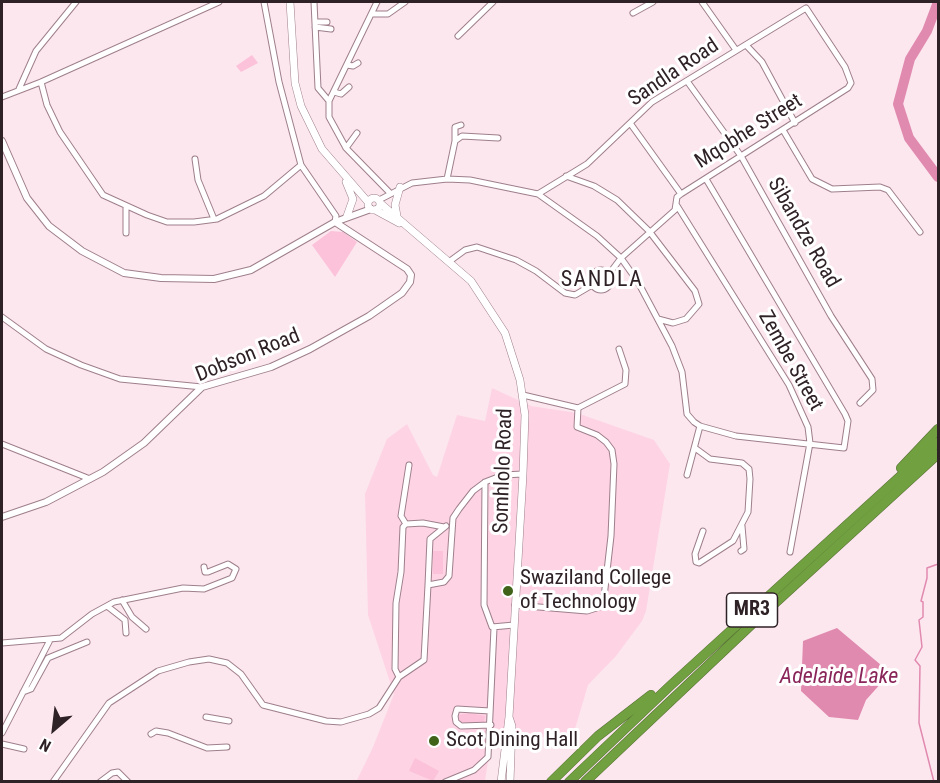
<!DOCTYPE html>
<style>
body{margin:0}
#map{position:relative;width:940px;height:783px;overflow:hidden;background:#fce7ef;font-family:"Roboto Condensed",sans-serif}
canvas{display:block}
.frame{position:absolute;inset:0;border:3px solid #2f2227;pointer-events:none}
.north{position:absolute;left:24px;top:699px;width:60px;height:60px;-webkit-text-stroke:4px #fff;paint-order:stroke;rotate:208deg;font-size:16px;font-weight:700;line-height:24px;text-align:center;color:#2f2227}
.north::after{content:'';display:block;margin:auto;width:21px;height:27px;background:#2f2227;clip-path:polygon(50% 0,100% 100%,50% 72%,0 100%)}
</style>
<div id="map">
<canvas width="940" height="783"></canvas>
<div class="frame"></div>
<div class="north">N</div>
</div>
<script>
const context = document.querySelector('canvas').getContext('2d');
context.lineJoin = 'round';
function paint(path, color) {
  context.fillStyle = color;
  context.fill(path, 'evenodd');
}
function poly(rows) {
  const path = new Path2D();
  for (const r of rows) {
    if (r.length === 3) {
      path.moveTo(r[0] + r[2], r[1]);
      path.arc(r[0], r[1], r[2], 0, 2 * Math.PI);
      continue;
    }
    path.moveTo(r[0], r[1]);
    for (let i = 2; i < r.length; i += 2) path.lineTo(r[i], r[i + 1]);
  }
  return path;
}
function trace(path, color, width, dash) {
  context.strokeStyle = color;
  context.lineWidth = width;
  context.lineCap = dash ? 'butt' : 'round';
  context.setLineDash(dash || []);
  context.stroke(path);
}
function drawText(font, color, halo, rows, align = 'center') {
  context.font = font + ' "Roboto Condensed",sans-serif';
  context.lineWidth = 6;
  context.setLineDash([]);
  context.textBaseline = 'middle';
  context.strokeStyle = halo;
  context.fillStyle = color;
  for (const [text, x, y, turn = 0] of rows) {
    context.save();
    context.translate(x, y);
    context.rotate((+turn || 0) * Math.PI / 180);
    context.textAlign = isNaN(turn) ? turn : align;
    if (halo) context.strokeText(text, 0, 0);
    context.fillText(text, 0, 0);
    context.restore();
  }
}
paint(poly([
 [492,388,531,406,577,413,654,440,670,464,646,611,642,621,616,656,588,685,575,729,562,736,540,737,493,729,485,781,356,782,373,747,394,694,368,615,365,494,387,439,407,424,433,475,437,477,457,415,485,421]
]), '#fed4e4');
paint(poly([
 [252,55,258,63,241,72,236,66],
 [331,231,343,232,357,242,335,277,312,245],
 [433,551,443,551,443,574,433,574],
 [470,713,485,716,484,725,460,722,458,715],
 [415,758,439,771,433,781,409,771]
]), '#fcc2d9');
paint(poly([
 [837,628,881,665,883,681,866,700,858,720,829,717,801,691,803,641]
]), '#e18aaf');
trace(poly([
 [934,782,919,723,920,666,915,660,922,647,919,620,923,617,923,602,921,601,927,578,927,568,938,564]
]), '#e18aaf', 1.5);
trace(poly([
 [938,2,927,31,910,59,898,104,909,138,938,177]
]), '#e18aaf', 10);
const minor = poly([
 [264,2,279,82,301,165,336,216,335,222],
 [314,2,318,88,329,101],
 [377,2,329,101,329,117,346,148,389,192],
 [702,2,736,50],
 [633,13,653,2],
 [372,14,388,14,405,2],
 [315,22,327,22],
 [315,27,331,29],
 [458,36,493,2],
 [746,45,762,62,795,123],
 [347,65,353,66,358,63],
 [687,81,741,156,831,316,872,379,873,390,860,403],
 [41,82,47,105,60,132,103,195,147,215,167,222,194,222,217,219,264,196,301,165],
 [19,89,36,51,76,2],
 [334,92,341,94,349,87],
 [2,97,41,82,219,2],
 [630,123,681,194],
 [783,130,812,179,832,189,880,187,888,190,920,232],
 [455,141,455,127,461,125],
 [346,148,357,133],
 [195,159,198,180,214,219],
 [566,176,594,186,617,200,649,231,695,291,699,304,686,319,673,323,658,319],
 [447,179,455,141,462,136,498,138],
 [538,194,587,164,652,102,806,8,845,67,851,83,848,88,681,194,677,197,675,210,621,258,609,274],
 [379,200,412,183,447,179,470,180,538,194,597,236,621,258,638,282,672,346,682,372,687,414,694,422,700,426,736,436,844,448,848,421,845,414,706,179],
 [676,204,789,385,808,427,810,443,790,552],
 [126,207,126,233],
 [450,261,465,250,477,247,516,260,536,271,565,293,575,295,592,285],
 [601,280,10],
 [2,317,46,349,81,365,120,379,202,387],
 [578,408,625,384,626,370,619,349],
 [2,444,90,479],
 [695,448,710,459,742,463,749,469,750,479,748,512,733,541,699,563,696,562,695,554,703,531],
 [687,475,700,426],
 [485,482,484,605,492,627,514,625],
 [406,524,401,516,409,465],
 [741,551,744,549,742,526],
 [428,585,430,539,446,526],
 [122,600,132,617,146,629],
 [515,605,587,611,603,606,611,536,614,464,612,450,606,442,597,435,577,427,578,408,523,395],
 [107,606,125,620,126,633],
 [2,643,61,638,92,614,114,602,183,588,204,589,232,578,236,569,228,564,208,572,205,572,204,567],
 [399,677,395,669,396,603,401,572,403,527,406,524,423,523,444,527],
 [23,692,31,689,48,658,87,642],
 [490,711,457,709,455,716,456,722,461,726,491,725],
 [206,717,229,721],
 [2,733,50,640],
 [151,734,156,731,168,733,207,748,227,747],
 [2,744,24,749],
 [53,782,109,703,158,671,189,662,209,659,227,663,241,674,263,705,326,721,341,722,369,714,379,708,399,677,424,660,428,585,444,582,449,576,453,518,459,509,473,491,485,482,503,475,523,474],
 [100,782,112,773,118,772,128,782],
 [445,782,474,770,488,757,494,628]
]);
const tertiary = poly([
 [2,141,27,198,49,226,82,251,124,273,161,278,214,279,251,270,335,222,371,209],
 [2,517,46,502,103,472,144,443,202,387,271,367,310,349,369,316,402,293,410,282,411,275,407,269,335,222]
]);
const secondary = poly([
 [290,2,295,83,301,106,322,149,368,202],
 [346,182,353,199,347,216],
 [374,204,6],
 [380,203,471,281,505,333,520,380,525,415,523,474,509,717,501,782],
 [375,210,399,223],
 [397,216,395,205,400,187],
 [509,717,512,726,510,782]
]);
const motorway = poly([
 [901,468,938,429],
 [551,782,598,736,651,695],
 [569,782,671,685,938,442],
 [585,782,752,624,938,454]
]);
trace(minor, '#9e7f8b', 7);
trace(tertiary, '#9e7f8b', 8);
trace(secondary, '#9e7f8b', 8);
trace(motorway, '#5a7437', 10);
trace(minor, '#fff', 5);
trace(tertiary, '#fff', 6);
trace(secondary, '#fff', 7);
trace(motorway, '#71a040', 9);
for (const [x, y, r, color] of [
 [508,591,6,"#406219"],
 [434,741,6,"#406219"]
]) {
  const dot = new Path2D();
  dot.arc(x, y, r, 0, 2 * Math.PI);
  context.fillStyle = color;
  context.fill(dot);
  trace(dot, '#fff', 2);
}
for (const [x, y, w] of [
 [752,610,51]
]) {
  const box = new Path2D();
  box.roundRect(x - w / 2, y - 17, w, 34, 4.5);
  context.fillStyle = '#fff';
  context.fill(box);
  trace(box, '#2f2227', 1.5);
}
drawText('bold 20px', '#2f2227', null, [
 ["MR3",752,610]
]);
drawText('21px', '#2f2227', '#fff', [
 ["Sandla Road",674,73,-34],
 ["Mqobhe Street",749,132,-32],
 ["Sibandze Road",803,233,60],
 ["Dobson Road",248,356,-22],
 ["Zembe Street",790,361,61],
 ["Somhlolo Road",504,471,-88]
]);
drawText('21px', '#2f2227', '#fff', [
 ["Swaziland College",520,579],
 ["of Technology",520,603],
 ["Scot Dining Hall",446,741]
], 'left');
context.letterSpacing = '1.5px';
drawText('22px', '#2f2227', '#fff', [
 ["SANDLA",602,280]
]);
context.letterSpacing = '0px';
drawText('italic 22px', '#892559', '#fff', [
 ["Adelaide Lake",839,677]
]);
</script>
